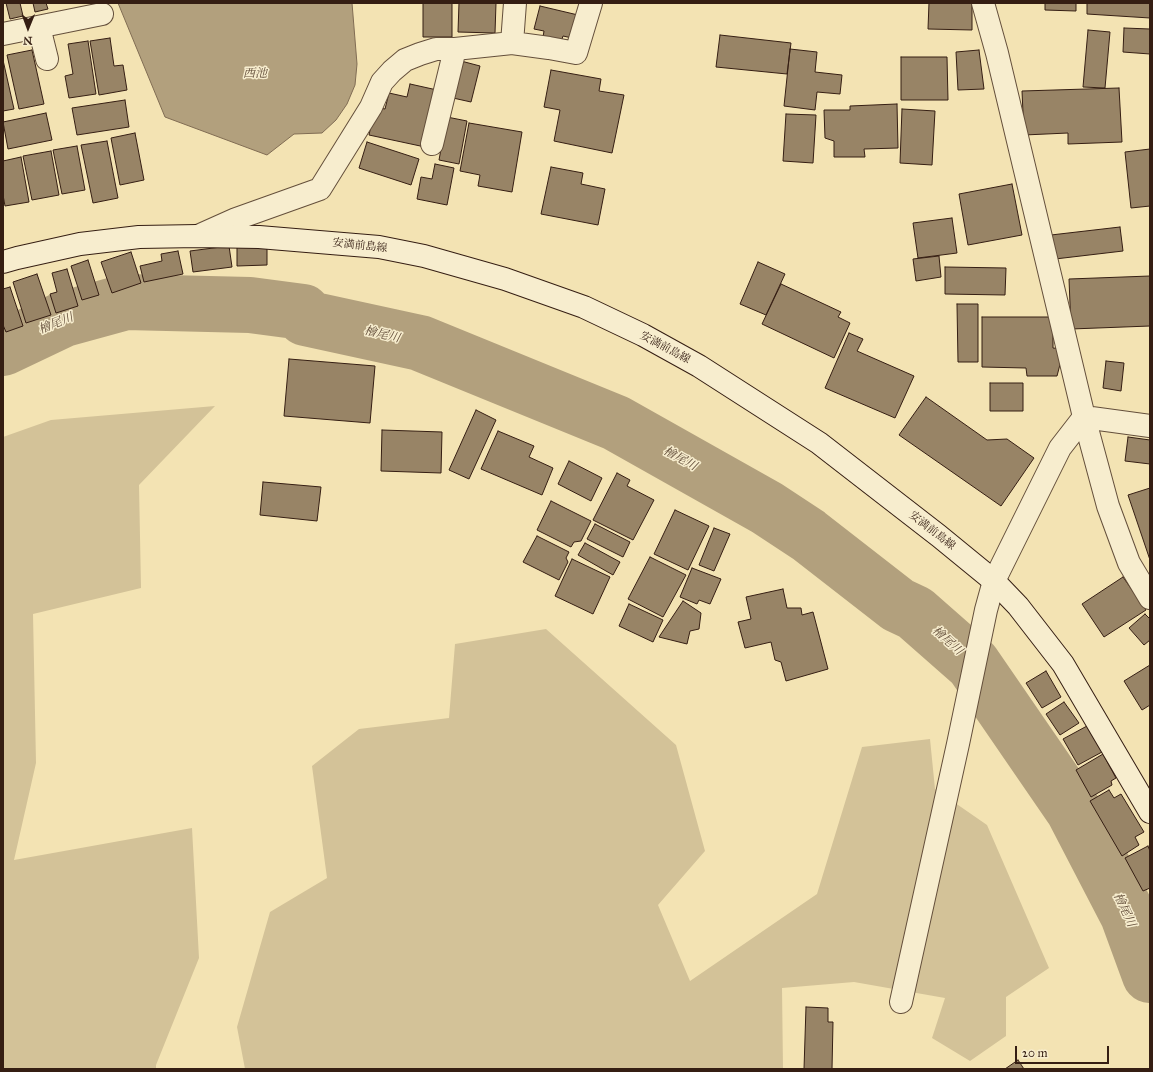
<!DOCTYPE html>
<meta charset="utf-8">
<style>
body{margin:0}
#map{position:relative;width:1153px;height:1072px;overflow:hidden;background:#f3e3b3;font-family:"IM FELL Great Primer",serif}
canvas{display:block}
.frame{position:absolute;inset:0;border:4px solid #351e13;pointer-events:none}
.north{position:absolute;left:8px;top:8px;width:40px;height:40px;-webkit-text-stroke:3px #f7edce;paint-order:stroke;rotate:181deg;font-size:11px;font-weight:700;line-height:16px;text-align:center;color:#351e13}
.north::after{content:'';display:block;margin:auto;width:14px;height:18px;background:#351e13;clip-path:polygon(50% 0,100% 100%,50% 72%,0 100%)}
.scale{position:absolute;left:1015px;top:1046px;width:94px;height:18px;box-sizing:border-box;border:2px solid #351e13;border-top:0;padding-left:5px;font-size:12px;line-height:14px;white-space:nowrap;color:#351e13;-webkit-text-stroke:3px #f7edce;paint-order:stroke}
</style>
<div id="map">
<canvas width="1153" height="1072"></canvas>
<div class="frame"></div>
<div class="north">N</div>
<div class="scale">20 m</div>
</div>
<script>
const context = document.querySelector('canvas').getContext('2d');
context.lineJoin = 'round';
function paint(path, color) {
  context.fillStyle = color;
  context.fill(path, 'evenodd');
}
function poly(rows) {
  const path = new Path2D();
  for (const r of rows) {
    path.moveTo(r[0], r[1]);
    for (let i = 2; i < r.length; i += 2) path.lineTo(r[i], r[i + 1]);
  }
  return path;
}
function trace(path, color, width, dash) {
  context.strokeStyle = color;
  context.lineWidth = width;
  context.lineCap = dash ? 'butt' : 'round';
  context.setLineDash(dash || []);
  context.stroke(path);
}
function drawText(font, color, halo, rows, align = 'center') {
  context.font = font + ' "IM FELL Great Primer","Noto Serif JP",serif';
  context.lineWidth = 3;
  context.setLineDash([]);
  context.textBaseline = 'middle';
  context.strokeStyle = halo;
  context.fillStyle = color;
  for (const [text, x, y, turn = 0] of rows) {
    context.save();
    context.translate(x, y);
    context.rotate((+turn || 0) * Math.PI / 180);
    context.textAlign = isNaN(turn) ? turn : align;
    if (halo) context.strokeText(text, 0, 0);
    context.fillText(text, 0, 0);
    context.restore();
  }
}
paint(poly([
 [215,406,139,485,141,588,33,614,36,763,14,860,192,828,199,958,156,1065,156,1069,3,1069,3,437,51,420],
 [546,629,676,745,705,851,658,905,690,981,817,894,862,747,930,739,935,789,987,825,1049,968,1006,997,1006,1036,970,1061,932,1038,945,998,854,982,782,988,783,1069,245,1069,237,1027,270,912,327,878,312,766,359,729,449,718,455,644]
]), '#d3c298');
const water = poly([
 [118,3,352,3,357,64,355,85,347,104,336,120,322,133,294,134,267,155,165,117,118,3]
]);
paint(water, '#b2a07d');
trace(water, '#806c53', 1);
trace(poly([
 [3,348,64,319,126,302,250,305,303,312,305,318,420,343,616,423,767,508,808,535,898,605,915,613,973,664,1074,811,1128,915,1150,975]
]), '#b2a07d', 56);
const building = poly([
 [6,3,20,3,23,16,10,19,6,3],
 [33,3,46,3,48,9,35,12,33,3],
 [423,3,452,3,452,37,423,37,423,3],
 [459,3,496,3,495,33,458,32,459,3],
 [929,3,972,3,972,30,928,29,929,3],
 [1045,3,1076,3,1076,11,1045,10,1045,3],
 [1087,3,1150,3,1150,18,1087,14,1087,3],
 [540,6,578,15,572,38,563,36,561,42,543,37,544,31,534,29,540,6],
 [1124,28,1150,29,1150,54,1123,52,1124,28],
 [1088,30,1110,32,1105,88,1083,87,1088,30],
 [720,35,791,43,787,74,716,67,720,35],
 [110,38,114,66,123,65,127,90,99,95,90,41,110,38],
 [88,41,96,94,69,98,65,76,73,74,68,44,88,41],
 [790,49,817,52,815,72,842,75,840,94,817,92,815,110,784,106,790,49],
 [32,50,44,104,19,109,7,55,32,50],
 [979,50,984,89,958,90,956,52,979,50],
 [901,57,947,57,948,100,901,100,901,57],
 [3,60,14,109,3,111,3,60],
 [461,61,480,66,471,102,453,98,461,61],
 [551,70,601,79,599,91,624,95,612,153,554,141,560,110,544,107,551,70],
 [410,84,437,90,425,147,369,135,375,107,385,109,389,93,407,97,410,84],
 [1119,88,1122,142,1068,144,1068,133,1024,135,1022,91,1119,88],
 [125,100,129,127,77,135,72,108,125,100],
 [897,104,898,148,864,149,865,157,834,157,834,141,825,138,824,110,850,110,850,106,897,104],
 [902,109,935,111,932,165,900,163,902,109],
 [46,113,52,140,8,149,3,122,46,113],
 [786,114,816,115,813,163,783,161,786,114],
 [447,117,467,121,459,164,439,160,447,117],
 [469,123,522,132,512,192,478,186,480,175,460,171,469,123],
 [135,133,144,180,120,185,111,138,135,133],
 [107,141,118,198,93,203,81,145,107,141],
 [367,142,419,159,411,185,359,168,367,142],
 [77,146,85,190,62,194,53,150,77,146],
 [1150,149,1150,206,1131,208,1125,152,1150,149],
 [51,151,59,195,32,200,23,156,51,151],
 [21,157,29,202,5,206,3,195,3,161,21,157],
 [435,164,454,168,447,205,417,199,421,177,432,179,435,164],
 [551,167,583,173,581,184,605,189,598,225,541,214,551,167],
 [1012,184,1022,235,968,245,959,194,1012,184],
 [952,218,957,253,918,258,913,223,952,218],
 [1120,227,1123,251,1055,259,1051,235,1120,227],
 [229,246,232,267,193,272,190,251,229,246],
 [267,246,267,265,237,266,237,247,267,246],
 [178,251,183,274,144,282,140,266,162,261,161,254,178,251],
 [131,252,141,283,112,293,101,262,131,252],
 [939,256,941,277,916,281,913,259,939,256],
 [88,260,99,295,82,300,71,266,88,260],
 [758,262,785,274,766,315,740,304,758,262],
 [945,267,1006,268,1005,295,945,294,945,267],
 [67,269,78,306,56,313,50,294,57,292,52,273,67,269],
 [37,274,51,315,26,323,13,282,37,274],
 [1150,276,1150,326,1071,329,1069,279,1150,276],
 [781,284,841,312,838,317,850,323,834,358,762,324,781,284],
 [10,287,23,326,6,332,3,325,3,289,10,287],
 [957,304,978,304,978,362,958,362,957,304],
 [982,317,1053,317,1053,348,1064,349,1057,376,1027,376,1026,368,982,367,982,317],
 [849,333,863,339,857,351,914,376,895,418,825,388,849,333],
 [289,359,375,366,370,423,284,416,289,359],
 [1106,361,1124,363,1121,391,1103,388,1106,361],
 [990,383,1023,383,1023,411,990,411,990,383],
 [926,397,987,440,1007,439,1034,458,1001,506,899,435,926,397],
 [476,410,496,420,469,479,449,470,476,410],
 [382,430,442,432,441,473,381,471,382,430],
 [498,431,534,446,529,457,553,468,542,495,481,469,498,431],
 [1128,437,1150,440,1150,464,1125,461,1128,437],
 [569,461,602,478,591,501,558,484,569,461],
 [617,473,630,480,627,486,654,500,633,540,593,520,617,473],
 [263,482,321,487,317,521,260,515,263,482],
 [1150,488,1150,560,1128,495,1150,488],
 [551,501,591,521,581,541,574,542,571,547,537,530,551,501],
 [675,510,709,526,688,570,654,554,675,510],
 [595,524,630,542,623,557,587,539,595,524],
 [714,528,730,534,714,571,699,565,714,528],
 [537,536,569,552,566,558,568,562,559,580,523,562,537,536],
 [585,543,620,562,613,575,578,555,585,543],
 [650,557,686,575,663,617,628,599,650,557],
 [572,559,610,577,593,614,555,596,572,559],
 [692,568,721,579,710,604,699,600,697,604,680,597,692,568],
 [1123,577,1146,610,1104,637,1082,604,1123,577],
 [783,589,787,608,801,608,802,615,813,612,828,669,786,681,781,662,775,660,771,642,745,648,738,622,751,619,746,597,783,589],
 [683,601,701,613,699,629,690,631,687,644,659,637,683,601],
 [629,604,663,620,653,642,619,626,629,604],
 [1145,614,1150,619,1150,640,1144,645,1129,628,1145,614],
 [1150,665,1150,705,1142,710,1124,681,1150,665],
 [1046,671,1061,697,1042,708,1026,683,1046,671],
 [1064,702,1079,723,1060,735,1046,714,1064,702],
 [1087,726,1102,752,1078,765,1063,739,1087,726],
 [1103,754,1116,778,1111,781,1112,785,1091,797,1076,770,1103,754],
 [1109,790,1114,798,1121,794,1144,832,1135,837,1139,845,1122,856,1090,801,1109,790],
 [1148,846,1150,851,1150,888,1143,891,1125,858,1148,846],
 [806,1007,828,1008,828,1022,833,1022,832,1069,804,1069,806,1007],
 [1018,1060,1024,1069,1005,1069,1018,1060]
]);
paint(building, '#988466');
trace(building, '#351e13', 1);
const minor = poly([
 [983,3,997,53,1084,417,1108,506,1129,563,1150,598],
 [39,27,47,59],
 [3,34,102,14],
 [512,43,515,3],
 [432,144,455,49,512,43,549,48,576,53,591,3],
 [198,236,236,219,320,189,371,107,382,82,392,71,405,60,420,54,436,49,455,49],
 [1084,417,1150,426],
 [901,1002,958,744,986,610,994,581,1060,448,1084,417]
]);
const secondary = poly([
 [3,262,17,258,80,244,139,237,198,236,259,237,379,247,424,256,505,279,584,307,643,335,699,366,819,443,939,536,994,581,1018,606,1063,664,1150,812]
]);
trace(minor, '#644f3b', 24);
trace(secondary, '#351e13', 24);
trace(minor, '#f7edce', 22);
trace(secondary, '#f7edce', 22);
drawText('11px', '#351e13', '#f7edce', [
 ["安満前島線",360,246,6],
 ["安満前島線",665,348,28],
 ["安満前島線",932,531,38]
]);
drawText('italic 12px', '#614c38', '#f7edce', [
 ["西池",255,74],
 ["檜尾川",56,324,-22],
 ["檜尾川",382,335,13],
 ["檜尾川",680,459,29],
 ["檜尾川",947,641,42],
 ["檜尾川",1124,910,65]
]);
</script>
